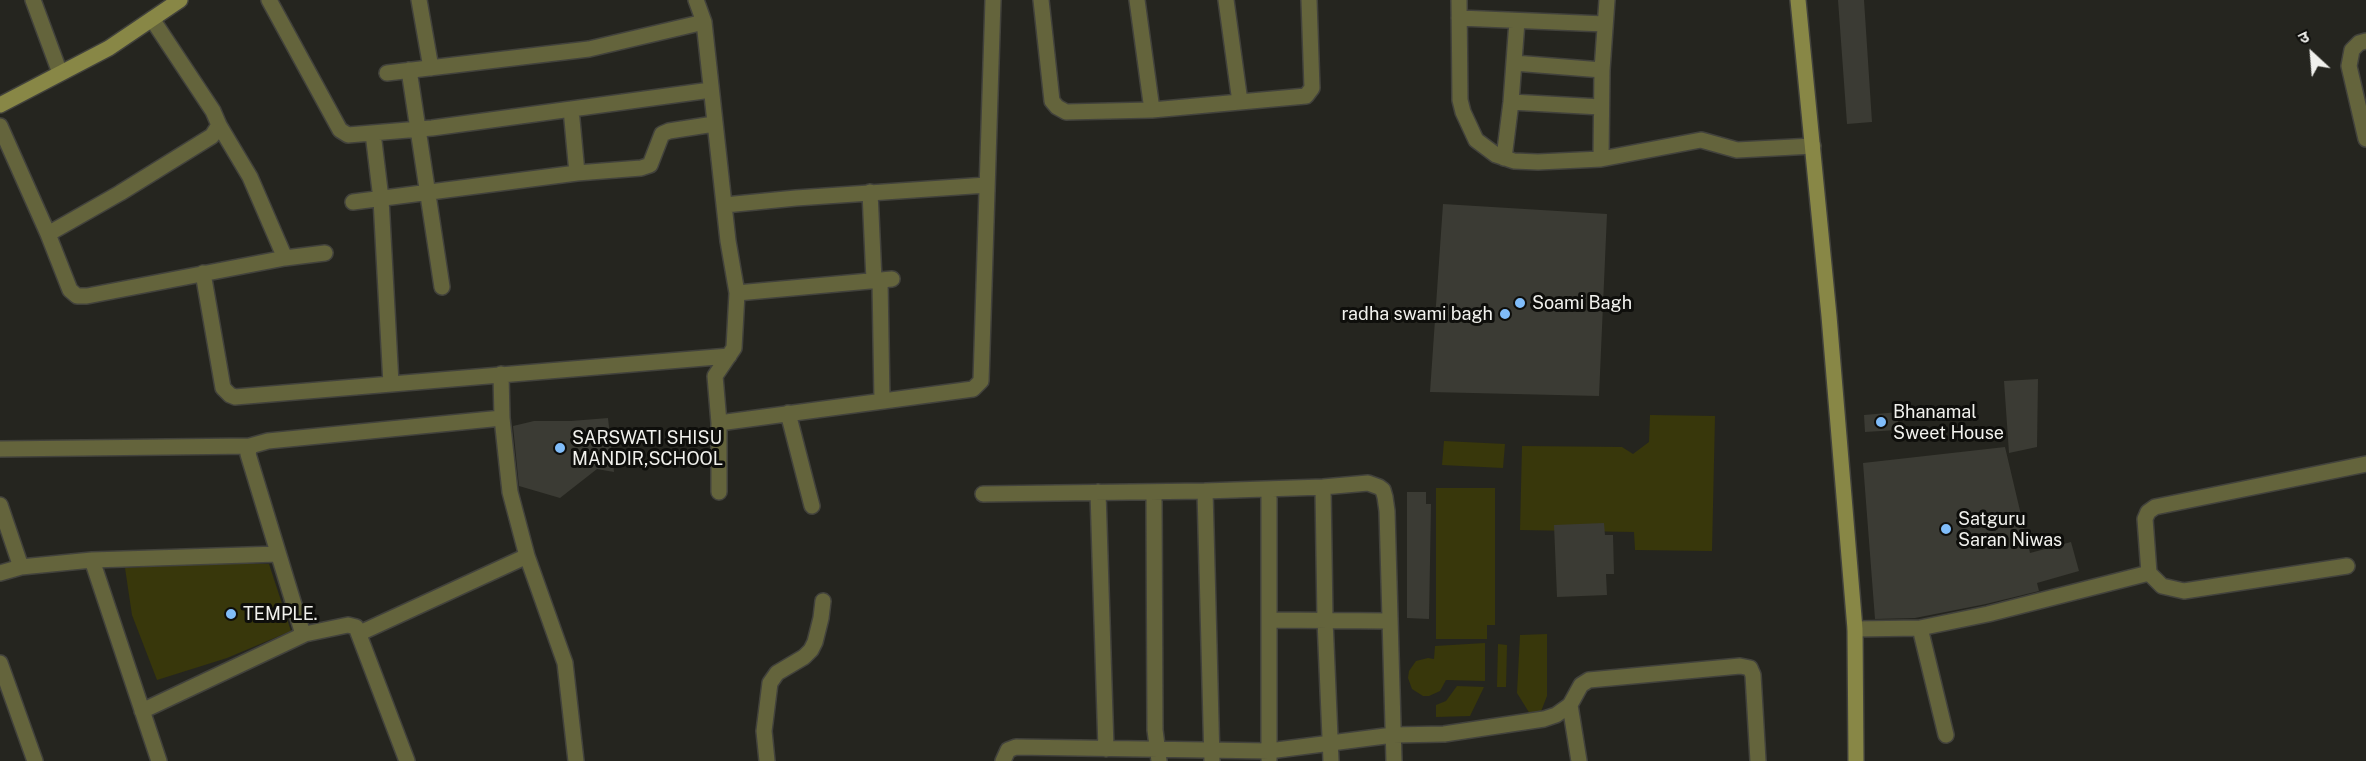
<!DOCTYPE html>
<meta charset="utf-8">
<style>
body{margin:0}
#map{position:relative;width:2366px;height:761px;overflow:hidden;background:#25251f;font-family:"Public Sans","Noto Sans Devanagari",sans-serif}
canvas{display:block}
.north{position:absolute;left:2282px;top:24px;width:60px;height:60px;-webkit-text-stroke:4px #0e0e0b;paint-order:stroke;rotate:334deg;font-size:16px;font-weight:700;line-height:24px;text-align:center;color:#f1f1ed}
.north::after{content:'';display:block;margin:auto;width:21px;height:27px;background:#f1f1ed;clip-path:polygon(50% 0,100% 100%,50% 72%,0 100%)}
</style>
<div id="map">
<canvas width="2366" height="761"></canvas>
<div class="north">उ</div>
</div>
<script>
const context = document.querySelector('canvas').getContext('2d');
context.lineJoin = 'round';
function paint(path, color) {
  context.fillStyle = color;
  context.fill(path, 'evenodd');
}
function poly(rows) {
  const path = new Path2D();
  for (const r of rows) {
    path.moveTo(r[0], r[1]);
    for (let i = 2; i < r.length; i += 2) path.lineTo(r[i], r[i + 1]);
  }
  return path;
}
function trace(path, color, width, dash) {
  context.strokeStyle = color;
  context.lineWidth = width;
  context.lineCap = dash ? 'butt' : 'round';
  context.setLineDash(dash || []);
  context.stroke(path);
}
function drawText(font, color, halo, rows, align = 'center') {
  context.font = font + ' "Public Sans",sans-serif';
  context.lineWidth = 6;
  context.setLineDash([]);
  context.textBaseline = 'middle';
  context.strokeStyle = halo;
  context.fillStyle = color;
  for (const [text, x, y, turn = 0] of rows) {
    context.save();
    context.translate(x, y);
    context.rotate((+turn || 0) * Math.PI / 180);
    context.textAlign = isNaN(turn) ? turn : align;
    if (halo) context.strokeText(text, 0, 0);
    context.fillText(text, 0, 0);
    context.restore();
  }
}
paint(poly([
 [1650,415,1715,416,1712,551,1635,550,1634,532,1520,530,1522,446,1622,447,1633,454,1649,442],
 [1444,441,1505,444,1503,468,1442,465],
 [1436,488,1495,488,1495,625,1487,625,1487,639,1436,639],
 [195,564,269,564,291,631,227,658,157,680,132,615,125,568],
 [1547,634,1547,696,1540,714,1530,714,1517,693,1520,635],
 [1485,643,1485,681,1446,680,1440,691,1429,696,1423,696,1412,689,1408,678,1409,671,1416,661,1428,658,1434,659,1435,646],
 [1498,644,1507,645,1506,687,1497,687],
 [1457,686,1484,687,1470,716,1436,717,1436,705,1446,701]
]), '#38370b');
paint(poly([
 [1838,0,1864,0,1872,122,1847,124],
 [1443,204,1607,214,1599,396,1430,392],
 [2038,379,2037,447,2009,453,2004,381],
 [1899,412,1897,430,1865,432,1864,415],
 [608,418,614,472,597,469,560,498,519,486,513,426,534,421,571,421],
 [2005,447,2030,553,2071,542,2079,571,2037,583,2039,591,1986,604,1915,618,1875,619,1863,463],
 [1407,492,1426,492,1426,504,1431,504,1429,619,1407,618],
 [1604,523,1605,535,1613,535,1614,574,1606,574,1607,595,1557,597,1554,525]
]), '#3b3b34');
const street = poly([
 [33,0,60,73],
 [269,0,340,130,348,135,432,128,711,90],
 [419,0,431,68],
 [696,0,704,22,728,241,737,293,734,348,715,376,719,423,719,492],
 [1041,0,1052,101,1057,107,1066,112,1152,110],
 [1137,0,1152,110,1306,96,1312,88,1309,0],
 [1226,0,1240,102],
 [1459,0,1460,100,1463,112,1476,140,1496,155,1514,161,1538,162,1601,159,1701,140,1737,150,1813,146],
 [1459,18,1605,24],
 [2366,41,2359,43,2352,50,2349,66,2366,139],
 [1514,63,1602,70],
 [409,70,442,287],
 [387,73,589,49,704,22],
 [1511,102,1601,107],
 [571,109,577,173],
 [219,125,250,177,285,258],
 [0,126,48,234,70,290,77,296,87,296,285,258,325,253],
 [373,133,381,199,391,384],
 [1504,158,1511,102,1517,21],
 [1601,159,1602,70,1607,0],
 [870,192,874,280],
 [353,202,577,173,641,168,650,165,662,134,669,131,714,124],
 [725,205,796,198,987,185],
 [48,234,120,193,212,136,219,125,213,111,152,19],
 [203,273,223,388,230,395,235,397,729,356],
 [880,280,882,401],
 [737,293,892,279],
 [501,374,502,418,510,492,527,556,565,663,576,761],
 [788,413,812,506],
 [719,423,973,389,981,381,993,0],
 [0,449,250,446],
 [1323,487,1325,620,1331,761],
 [1269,489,1269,759],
 [1205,491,1212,761],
 [1098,492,1106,749],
 [1154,492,1155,730,1159,761],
 [983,494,1205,491,1323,487,1368,483,1379,487,1383,490,1385,497,1387,511,1394,761],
 [0,505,21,567],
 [92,560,159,761],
 [0,573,21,567,92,560,278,554],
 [2149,573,2162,586,2184,591,2347,566],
 [1270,620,1389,621],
 [1920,628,1946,735],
 [1855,629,1920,628,1988,614,2149,573,2145,519,2148,512,2155,507,2366,464],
 [360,633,527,556],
 [0,663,35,761],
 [1570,705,1579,761],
 [142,711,305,634],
 [407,761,356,627,348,625,305,634,302,631,248,454,250,446,268,441,502,418],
 [767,761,764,731,770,683,777,673,804,657,811,650,815,642,821,618,823,601],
 [1003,761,1008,750,1016,747,1269,751,1393,735,1444,734,1544,719,1556,715,1570,705,1581,685,1589,680,1740,666,1750,668,1753,675,1758,761]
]);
const secondary = poly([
 [1798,0,1829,316,1855,629,1856,761],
 [0,105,109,48,180,0]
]);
trace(street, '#42423c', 18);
trace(secondary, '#42423c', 18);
trace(street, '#64643c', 15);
trace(secondary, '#888746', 15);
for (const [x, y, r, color] of [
 [1520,303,6,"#80bdfa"],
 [1505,314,6,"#80bdfa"],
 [1881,422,6,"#80bdfa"],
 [560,448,6,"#80bdfa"],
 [1946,529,6,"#80bdfa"],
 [231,614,6,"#80bdfa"]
]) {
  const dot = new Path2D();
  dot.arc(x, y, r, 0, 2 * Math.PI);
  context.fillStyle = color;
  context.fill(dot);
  trace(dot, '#0e0e0b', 2);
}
drawText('18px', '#f1f1ed', '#0e0e0b', [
 ["Soami Bagh",1532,303],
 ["radha swami bagh",1493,314,"right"],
 ["Bhanamal",1893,412],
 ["Sweet House",1893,433],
 ["SARSWATI SHISU",572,438],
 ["MANDIR,SCHOOL",572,459],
 ["Satguru",1958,519],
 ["Saran Niwas",1958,540],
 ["TEMPLE.",243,614]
], 'left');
</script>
